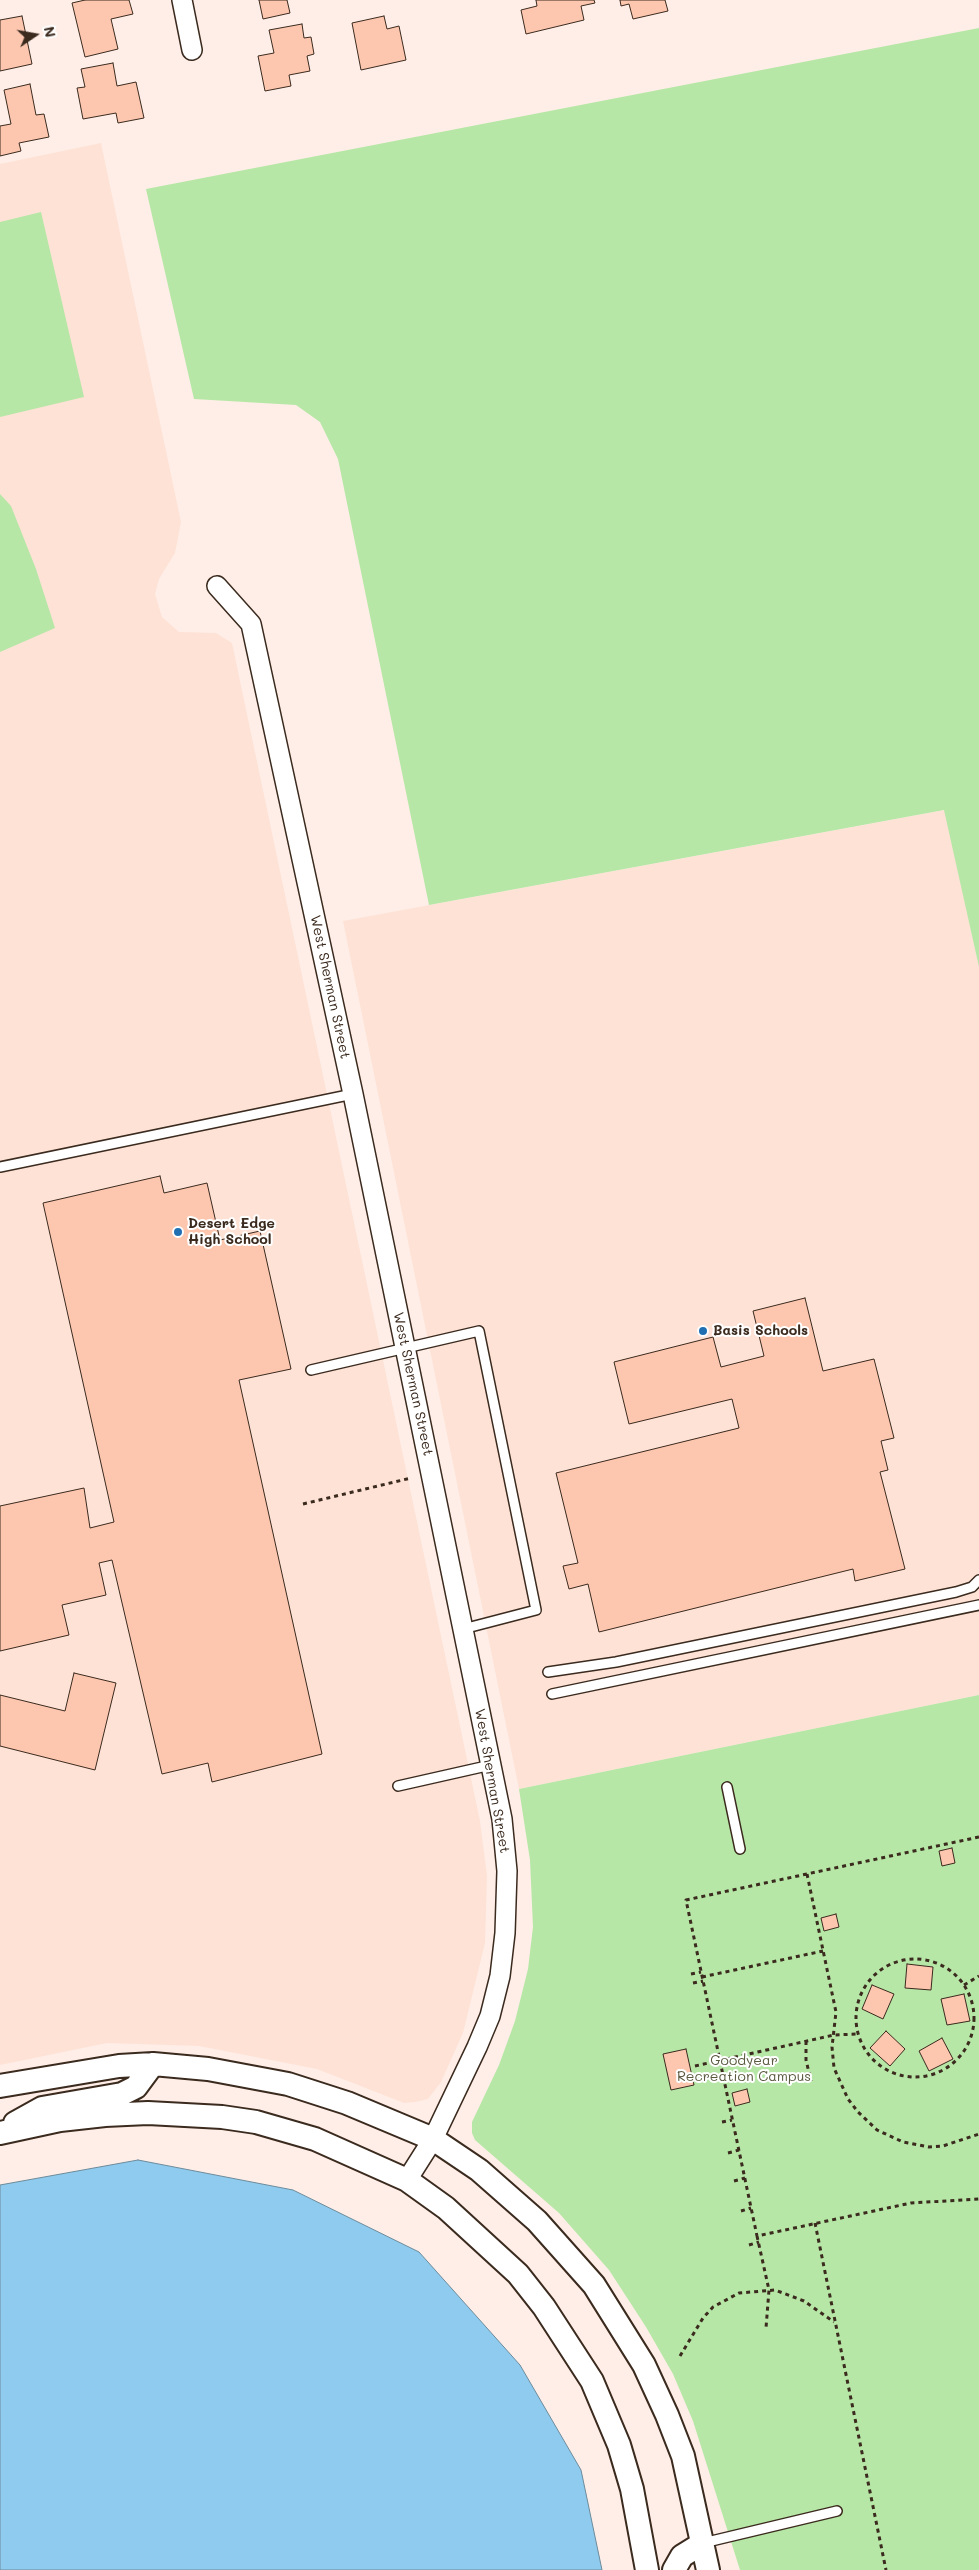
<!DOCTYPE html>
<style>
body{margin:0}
#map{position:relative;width:979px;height:2570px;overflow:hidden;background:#feeee7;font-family:Mali,sans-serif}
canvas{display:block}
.north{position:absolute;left:10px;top:10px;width:50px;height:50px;-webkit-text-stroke:4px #fff;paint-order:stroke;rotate:78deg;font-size:14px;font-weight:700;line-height:20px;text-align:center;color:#3b2a1e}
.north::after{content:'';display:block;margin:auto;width:18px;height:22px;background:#3b2a1e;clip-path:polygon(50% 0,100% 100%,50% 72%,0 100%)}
</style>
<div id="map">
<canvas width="979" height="2570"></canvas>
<div class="north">N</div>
</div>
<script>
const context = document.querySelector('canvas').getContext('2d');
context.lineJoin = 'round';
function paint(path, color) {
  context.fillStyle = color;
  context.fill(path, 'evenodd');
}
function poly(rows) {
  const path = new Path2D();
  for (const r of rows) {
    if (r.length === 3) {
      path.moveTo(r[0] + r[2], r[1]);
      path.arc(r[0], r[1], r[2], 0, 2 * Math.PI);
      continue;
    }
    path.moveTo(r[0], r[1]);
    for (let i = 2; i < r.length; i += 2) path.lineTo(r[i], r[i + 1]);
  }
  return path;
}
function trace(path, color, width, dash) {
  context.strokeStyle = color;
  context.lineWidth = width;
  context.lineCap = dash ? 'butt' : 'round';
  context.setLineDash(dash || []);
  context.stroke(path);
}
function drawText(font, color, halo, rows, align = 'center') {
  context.font = font + ' Mali,sans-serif';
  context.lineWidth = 4;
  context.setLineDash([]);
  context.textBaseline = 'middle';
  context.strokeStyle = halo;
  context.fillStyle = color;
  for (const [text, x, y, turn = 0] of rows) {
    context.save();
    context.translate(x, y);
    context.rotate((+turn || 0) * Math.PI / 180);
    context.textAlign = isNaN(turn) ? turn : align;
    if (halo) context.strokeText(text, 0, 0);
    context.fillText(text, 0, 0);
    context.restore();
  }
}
paint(poly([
 [101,143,181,522,175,553,159,579,155,594,162,617,179,632,216,633,232,643,480,1821,487,1876,485,1943,463,2033,441,2082,428,2099,415,2102,404,2103,317,2069,199,2046,107,2043,0,2065,0,164],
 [945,810,979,967,979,1695,519,1789,343,921]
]), '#fee2d6');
paint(poly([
 [979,28,979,967,944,810,429,905,338,459,320,422,296,405,194,399,146,189],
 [41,212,84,397,0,417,0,222],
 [0,494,11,506,36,569,55,628,0,652],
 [979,1695,979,2570,740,2570,693,2421,673,2374,646,2327,609,2270,559,2213,475,2140,472,2133,472,2122,499,2065,515,2021,528,1969,533,1927,530,1860,519,1789]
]), '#b6e7a6');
const water = poly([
 [138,2160,293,2190,419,2252,520,2365,581,2470,602,2570,0,2570,0,2185,138,2160]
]);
paint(water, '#8ecbee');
trace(water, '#6d8b9b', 1);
const building = poly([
 [85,0,129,0,133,14,111,19,118,49,85,57,72,3,85,0],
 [259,0,287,0,290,13,263,19,259,0],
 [536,0,594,0,595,3,581,6,584,20,526,34,521,10,537,6,536,0],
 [620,0,665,0,668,11,633,19,629,4,621,6,620,0],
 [22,16,32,64,0,71,0,20,22,16],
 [384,16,387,29,399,26,406,60,361,70,352,23,384,16],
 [302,24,304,38,311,37,314,54,307,56,310,71,289,75,291,86,265,91,258,56,274,53,269,30,302,24],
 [113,63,117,86,136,82,144,118,118,123,116,113,83,119,77,88,85,87,81,69,113,63],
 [30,84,36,115,44,114,49,137,19,143,21,151,0,156,0,126,11,124,4,90,30,84],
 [160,1176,164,1193,207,1183,220,1240,260,1231,291,1369,239,1380,322,1754,212,1782,208,1763,162,1774,112,1560,99,1563,106,1595,62,1605,69,1635,0,1651,0,1506,84,1488,90,1528,114,1522,43,1203,160,1176],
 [805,1298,823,1371,874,1359,894,1438,881,1441,888,1470,880,1472,905,1569,855,1581,853,1569,599,1632,588,1584,569,1589,563,1566,578,1563,556,1473,739,1428,732,1399,629,1424,614,1362,713,1337,721,1367,764,1356,753,1311,805,1298],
 [74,1673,116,1683,95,1770,0,1746,0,1695,65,1711,74,1673],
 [952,1848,955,1863,942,1866,939,1851,952,1848],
 [836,1914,839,1927,824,1931,821,1918,836,1914],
 [907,1964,933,1967,931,1990,905,1988,907,1964],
 [872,1985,894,1994,883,2019,862,2009,872,1985],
 [964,1994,970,2021,947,2025,941,1999,964,1994],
 [886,2031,905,2049,890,2066,870,2048,886,2031],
 [942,2038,953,2059,929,2071,919,2051,942,2038],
 [686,2049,694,2085,671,2090,663,2054,686,2049],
 [747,2089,750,2102,735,2106,732,2093,747,2089]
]);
paint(building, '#fdc6af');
trace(building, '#3b2a1e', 1);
const service = poly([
 [0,1167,353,1094],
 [311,1370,479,1331,536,1610,463,1629],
 [548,1672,616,1662,956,1592,972,1587,979,1580],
 [552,1694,979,1605],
 [398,1786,491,1765],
 [727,1787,740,1849],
 [703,2543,837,2511]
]);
const minor = poly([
 [182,0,192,50],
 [217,586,251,624,353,1094,502,1819,507,1871,505,1933,500,1976,490,2016,477,2047,433,2139,407,2180]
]);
const tertiary = poly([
 [0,2086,119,2066,153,2064,208,2069,288,2084,347,2103,433,2139,479,2170,537,2221,594,2285,644,2365,667,2415,683,2456,708,2570],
 [15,2123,42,2108,122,2094,136,2087,153,2064],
 [0,2133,60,2120,105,2115,148,2113,222,2117,256,2122,315,2139,407,2180,446,2208,518,2274,544,2307,592,2381,619,2445,632,2489,647,2570],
 [674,2570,682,2556,703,2543]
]);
trace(service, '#3b2a1e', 12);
trace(minor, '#3b2a1e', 22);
trace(tertiary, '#3b2a1e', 26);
trace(poly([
 [303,1504,411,1478],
 [979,1837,686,1900,757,2236,911,2203,979,2199],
 [807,1874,836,2012,832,2047,834,2068,848,2099,858,2112,877,2130,903,2142,929,2147,943,2146,979,2134],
 [915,2018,59],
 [691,1974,701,1972],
 [702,1977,823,1951],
 [693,1983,703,1981],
 [964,1985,979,1976],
 [806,2041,806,2060,811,2081],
 [695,2066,834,2035,857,2034],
 [722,2122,732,2120],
 [728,2153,739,2150],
 [734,2181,745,2178],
 [741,2211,751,2208],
 [815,2223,886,2570],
 [757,2236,769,2290,766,2328],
 [749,2245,759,2242],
 [680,2356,703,2318,713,2307,739,2293,775,2290,804,2301,834,2322]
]), '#3b2a1e', 3, [4, 4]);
trace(service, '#fff', 9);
trace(minor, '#fff', 19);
trace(tertiary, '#fff', 22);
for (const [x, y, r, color] of [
 [178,1232,5,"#1f6fb2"],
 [703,1331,5,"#1f6fb2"]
]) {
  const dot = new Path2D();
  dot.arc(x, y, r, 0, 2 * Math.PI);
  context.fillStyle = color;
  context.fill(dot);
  trace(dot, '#fff', 2);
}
drawText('14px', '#3b2a1e', '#fff', [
 ["West Sherman Street",330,987,78],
 ["West Sherman Street",413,1384,78],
 ["West Sherman Street",492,1781,80]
]);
drawText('bold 14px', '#3b2a1e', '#fff', [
 ["Desert Edge",188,1224],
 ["High School",188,1240],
 ["Basis Schools",713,1331]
], 'left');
drawText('14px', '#5a5940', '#fff', [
 ["Goodyear",744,2061],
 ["Recreation Campus",744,2077]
]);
</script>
